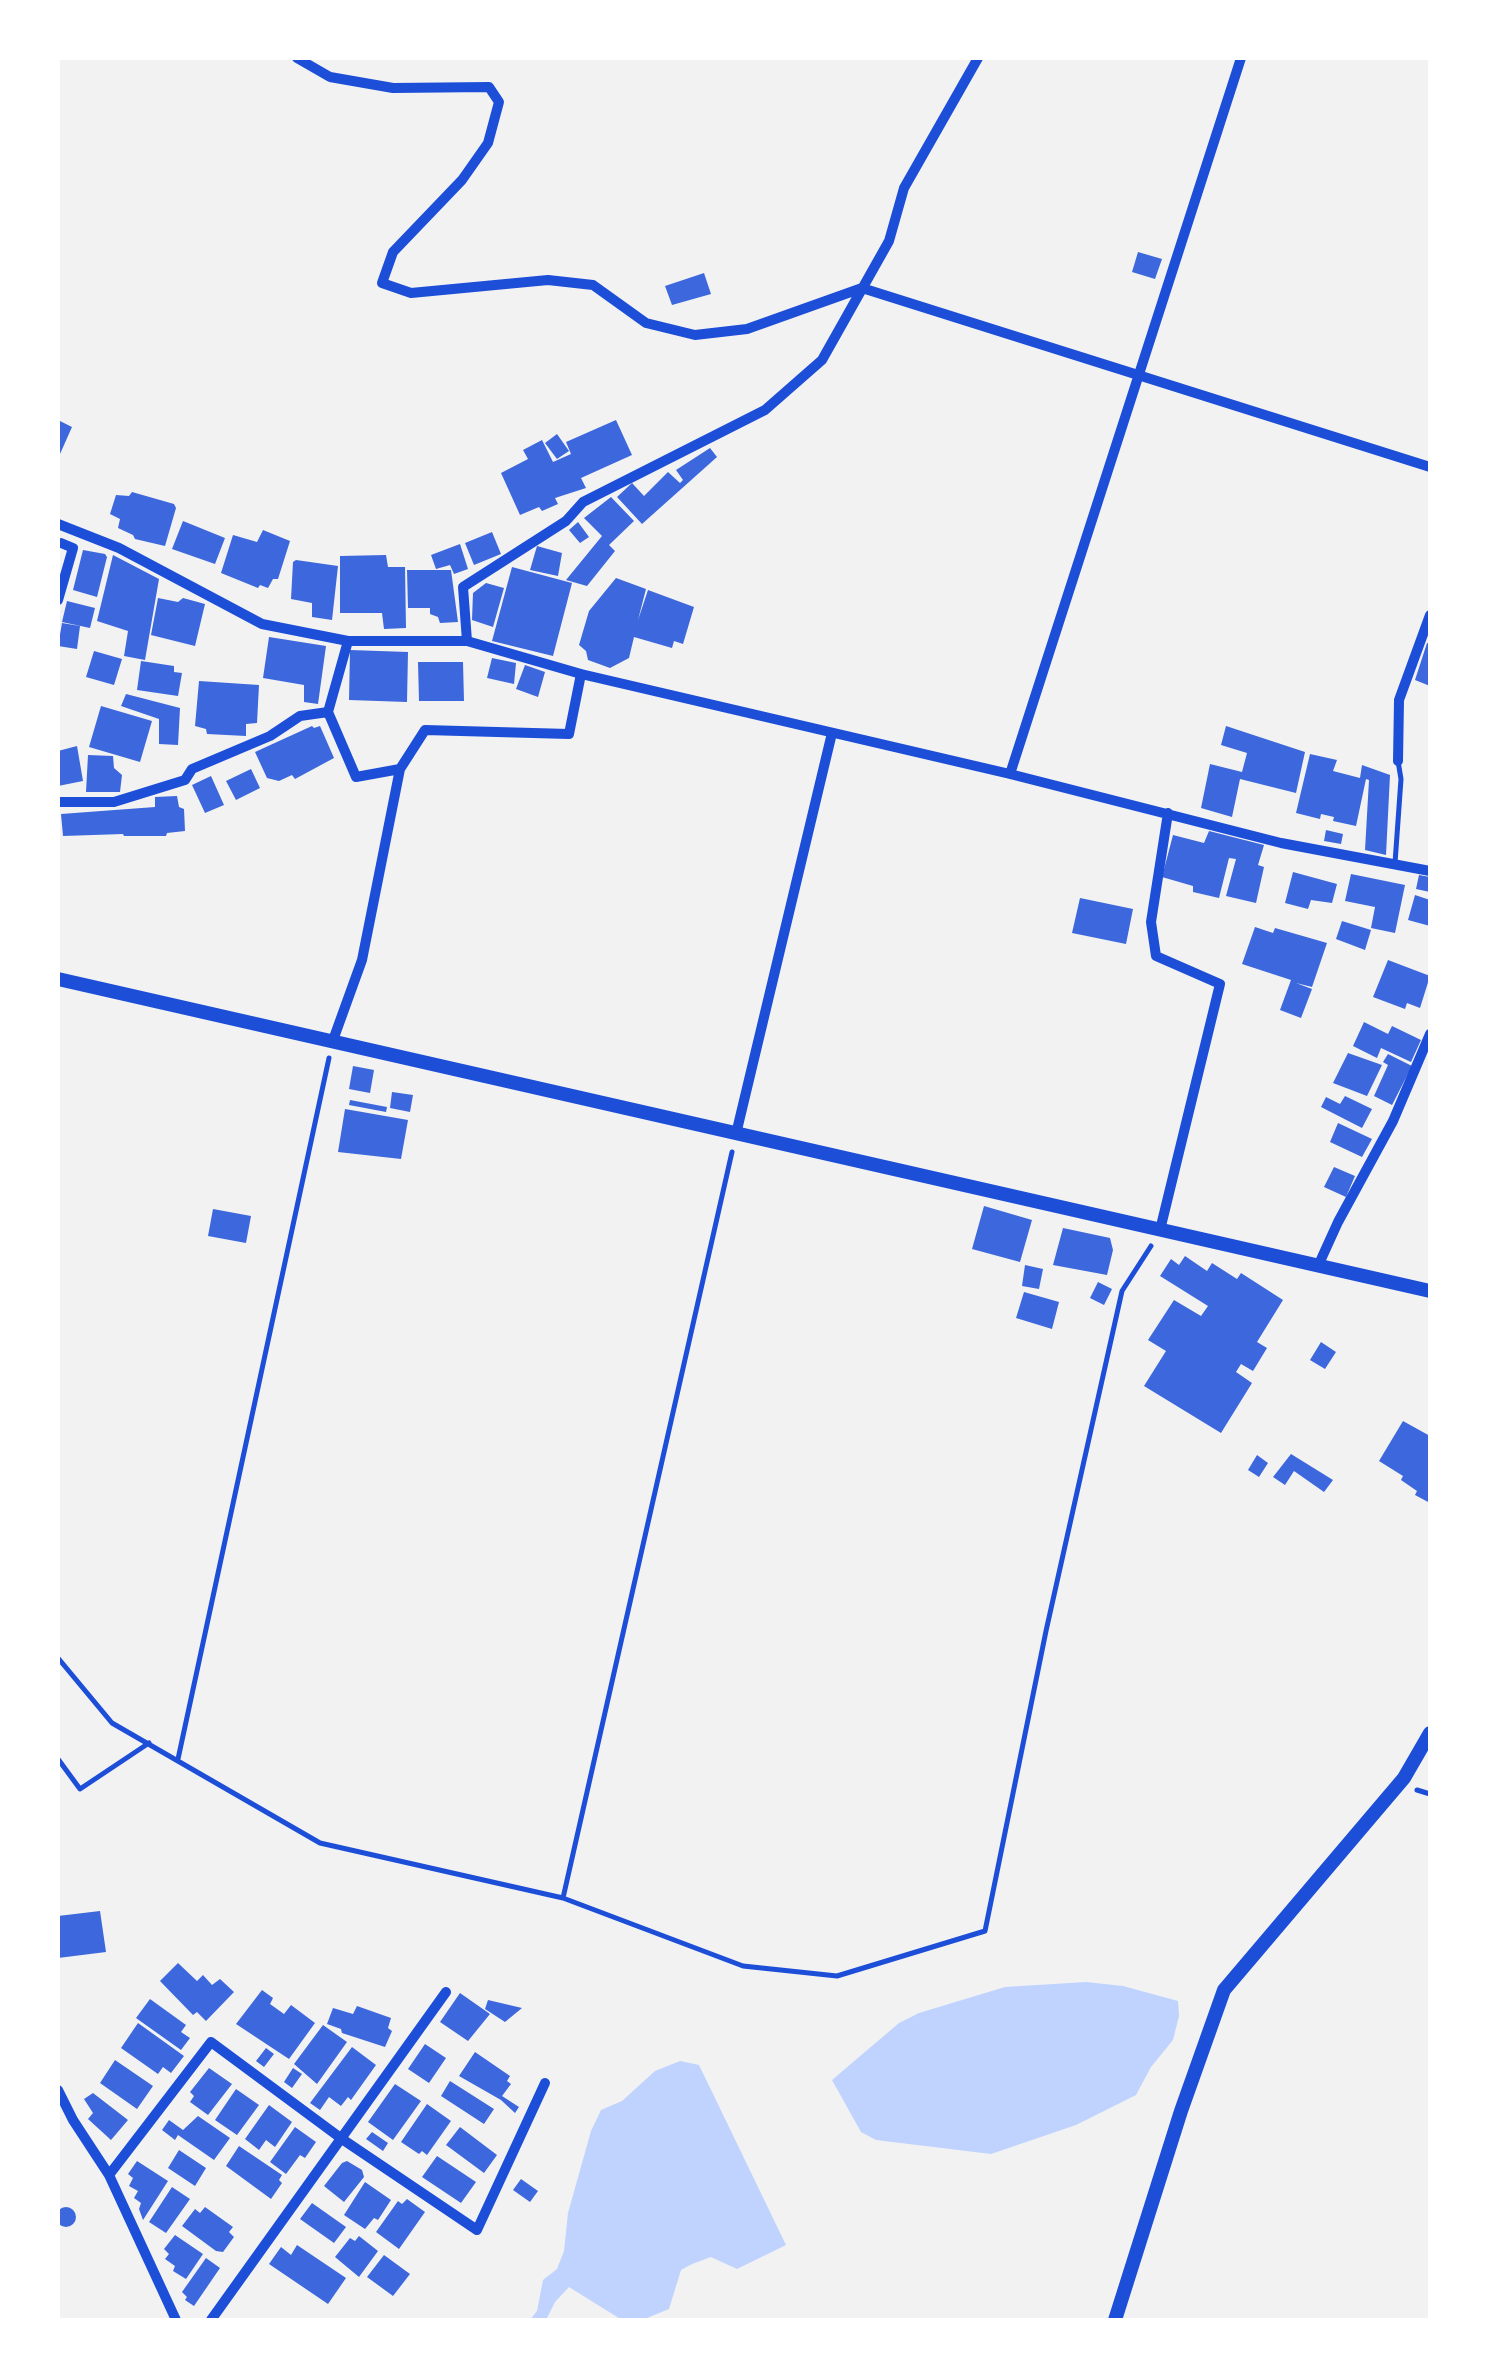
<!DOCTYPE html>
<style>
body{margin:0}
#map{position:relative;width:1488px;height:2378px;overflow:hidden;background:#f2f2f2;font-family:Inter,sans-serif}
canvas{display:block}
.frame{position:absolute;inset:0;border:60px solid #fff;pointer-events:none}
</style>
<div id="map">
<canvas width="1488" height="2378"></canvas>
<div class="frame"></div>
</div>
<script>
const context = document.querySelector('canvas').getContext('2d');
context.lineJoin = 'round';
function paint(path, color) {
  context.fillStyle = color;
  context.fill(path, 'evenodd');
}
function poly(rows) {
  const path = new Path2D();
  for (const r of rows) {
    if (r.length === 3) {
      path.moveTo(r[0] + r[2], r[1]);
      path.arc(r[0], r[1], r[2], 0, 2 * Math.PI);
      continue;
    }
    path.moveTo(r[0], r[1]);
    for (let i = 2; i < r.length; i += 2) path.lineTo(r[i], r[i + 1]);
  }
  return path;
}
function trace(path, color, width, dash) {
  context.strokeStyle = color;
  context.lineWidth = width;
  context.lineCap = dash ? 'butt' : 'round';
  context.setLineDash(dash || []);
  context.stroke(path);
}
paint(poly([
 [1086,1982,1123,1986,1178,2001,1179,2016,1173,2040,1151,2067,1136,2095,1076,2125,991,2154,876,2140,861,2132,832,2080,899,2023,919,2013,1005,1987],
 [680,2061,699,2065,786,2245,737,2269,711,2257,692,2264,681,2270,669,2309,642,2320,622,2320,569,2287,555,2302,546,2320,530,2320,537,2311,543,2280,557,2269,564,2251,568,2213,591,2131,601,2110,622,2101,655,2071]
]), '#bfd3fe');
paint(poly([
 [1138,252,1162,259,1155,279,1132,272],
 [704,273,711,294,672,305,665,286],
 [58,420,72,427,60,454,58,454],
 [616,420,632,455,581,478,586,488,555,498,558,504,542,511,539,507,520,515,501,473,528,459,523,450,542,440,553,462,571,454,566,442],
 [557,434,569,451,557,459,545,443],
 [710,448,717,457,642,524,617,497,632,483,644,496,668,472,680,483,683,480,676,470],
 [132,492,174,504,176,508,165,546,135,539,133,535,118,528,120,519,110,514,116,495,129,496],
 [611,497,634,521,609,545,615,551,587,586,566,580,602,536,584,518],
 [183,521,225,538,215,564,172,549],
 [578,522,589,537,580,543,569,530],
 [263,530,290,541,278,579,273,579,268,588,260,585,258,588,221,573,233,535,257,542],
 [492,532,501,554,474,565,465,543],
 [460,544,468,569,454,574,450,565,436,569,431,555],
 [537,546,562,553,558,576,530,570],
 [83,550,105,554,107,557,97,597,73,590],
 [113,555,159,579,145,660,124,656,128,631,97,621],
 [386,555,388,567,405,567,406,628,384,629,382,613,340,613,340,556],
 [296,560,338,566,332,620,312,617,312,603,291,599,293,562],
 [512,567,572,583,553,656,492,641],
 [407,570,451,570,458,622,440,623,438,617,430,614,430,608,408,608],
 [616,578,646,589,638,620,648,590,694,607,683,644,674,641,672,648,634,637,629,658,610,668,588,660,586,651,579,645,589,611],
 [486,583,504,588,493,627,472,620,473,593],
 [158,598,178,602,183,598,205,604,195,646,151,635],
 [67,601,95,608,90,628,62,622],
 [62,623,80,626,77,649,58,646],
 [269,637,326,646,318,704,304,702,304,685,263,678],
 [1427,643,1430,644,1430,686,1415,680],
 [350,650,408,652,407,702,349,700],
 [94,651,122,659,114,685,86,677],
 [492,658,516,663,514,684,487,678],
 [141,661,174,666,174,672,182,673,178,696,137,690],
 [418,662,463,662,464,701,419,701],
 [525,665,545,672,538,697,516,689],
 [199,681,259,685,257,723,246,724,246,736,207,734,206,729,195,726],
 [126,694,180,708,178,745,159,744,159,719,121,706],
 [101,706,152,721,140,762,89,747],
 [312,726,314,728,320,726,334,758,295,779,292,775,279,781,267,778,255,752],
 [1226,726,1305,752,1296,793,1240,779,1232,817,1201,808,1210,764,1242,772,1247,753,1221,745],
 [77,746,83,781,58,786,58,751],
 [1310,754,1337,760,1333,771,1360,778,1362,765,1390,775,1386,855,1365,850,1369,780,1366,779,1356,826,1333,821,1334,817,1321,814,1320,819,1296,813],
 [88,755,113,756,114,768,122,775,120,792,86,792],
 [251,769,260,788,236,800,226,781],
 [211,776,224,805,205,813,192,785],
 [177,796,179,807,184,809,185,831,167,833,166,836,124,836,123,834,63,836,61,814,155,807,155,797],
 [1326,830,1343,834,1341,844,1324,841],
 [1209,831,1264,845,1258,865,1264,867,1256,903,1226,896,1236,859,1229,858,1219,898,1193,892,1193,886,1162,877,1173,835,1204,843],
 [1293,872,1337,884,1332,903,1311,900,1308,909,1285,903],
 [1351,874,1405,885,1395,933,1371,928,1375,907,1345,901],
 [1419,875,1430,877,1430,892,1416,889],
 [1415,895,1430,900,1430,926,1408,920],
 [1080,898,1133,909,1126,944,1072,933],
 [1342,921,1371,930,1365,950,1336,939],
 [1255,927,1273,933,1275,928,1327,943,1312,987,1296,983,1312,989,1301,1018,1280,1010,1291,980,1242,964],
 [1388,960,1430,976,1420,1008,1407,1003,1405,1009,1373,997],
 [1364,1022,1388,1034,1392,1026,1421,1040,1411,1062,1381,1048,1377,1058,1353,1046],
 [1348,1053,1382,1065,1367,1096,1333,1083],
 [1388,1054,1412,1066,1392,1105,1374,1096,1388,1065,1383,1062],
 [353,1066,374,1070,370,1093,349,1089],
 [392,1092,413,1095,410,1112,390,1108],
 [1345,1096,1372,1109,1362,1128,1321,1107,1326,1097,1340,1104],
 [350,1100,387,1107,386,1112,349,1105],
 [345,1109,408,1120,401,1159,338,1152],
 [1338,1123,1372,1139,1362,1157,1330,1142],
 [1334,1167,1355,1176,1346,1197,1324,1187],
 [984,1206,1032,1220,1020,1262,972,1249],
 [213,1209,251,1216,246,1243,208,1236],
 [1063,1228,1110,1238,1113,1250,1107,1275,1053,1265],
 [1185,1256,1207,1271,1212,1263,1237,1279,1241,1273,1283,1300,1257,1342,1267,1348,1253,1371,1241,1364,1236,1372,1252,1383,1221,1433,1144,1386,1166,1351,1148,1340,1174,1300,1201,1316,1208,1306,1160,1276,1171,1259,1179,1265],
 [1025,1265,1043,1269,1039,1289,1022,1286],
 [1098,1282,1112,1289,1104,1305,1090,1298],
 [1024,1292,1059,1302,1052,1329,1016,1318],
 [1321,1342,1336,1352,1325,1369,1310,1360],
 [1403,1421,1430,1436,1430,1503,1415,1495,1417,1491,1401,1480,1403,1476,1379,1461],
 [1291,1454,1333,1480,1324,1492,1294,1471,1285,1485,1273,1477],
 [1257,1455,1268,1463,1259,1477,1248,1470],
 [100,1911,106,1952,58,1958,58,1916],
 [178,1963,197,1981,203,1975,212,1985,220,1979,234,1992,206,2021,197,2012,193,2015,160,1981],
 [262,1990,273,1998,270,2004,284,2014,291,2005,315,2023,289,2059,236,2024],
 [460,1993,490,2014,468,2041,440,2022],
 [150,1999,186,2025,181,2032,190,2038,181,2050,136,2018],
 [488,2000,522,2008,505,2022,485,2009],
 [357,2006,391,2018,388,2028,392,2031,385,2047,342,2033,341,2029,327,2024,333,2008,353,2014],
 [138,2023,184,2056,171,2073,163,2067,158,2074,121,2048],
 [323,2025,347,2042,317,2084,294,2064],
 [425,2044,446,2058,429,2083,408,2069],
 [352,2047,376,2065,351,2100,348,2097,341,2106,329,2097,320,2110,310,2103],
 [266,2048,274,2054,264,2067,256,2061],
 [475,2052,510,2076,507,2081,511,2084,502,2096,519,2107,515,2113,501,2100,459,2076],
 [115,2060,153,2086,137,2109,100,2083],
 [209,2068,232,2084,208,2115,190,2102,194,2096,190,2092],
 [293,2068,302,2074,292,2088,284,2082],
 [450,2081,494,2109,484,2124,441,2096],
 [395,2084,421,2101,393,2140,368,2122],
 [236,2089,259,2105,237,2135,215,2120],
 [93,2093,128,2120,111,2140,88,2119,93,2113,84,2099],
 [427,2104,451,2121,427,2155,422,2151,419,2154,401,2142],
 [269,2105,292,2122,275,2147,266,2140,259,2150,245,2139],
 [198,2116,230,2138,214,2160,178,2135,175,2140,162,2130,169,2120,183,2130],
 [295,2127,316,2142,305,2158,300,2155,286,2174,270,2162],
 [460,2127,497,2155,484,2173,446,2145],
 [372,2132,388,2143,383,2151,366,2139],
 [239,2146,282,2175,279,2180,282,2183,271,2199,226,2166],
 [179,2150,206,2168,195,2186,168,2168],
 [437,2156,476,2182,461,2203,422,2177],
 [137,2161,168,2181,143,2220,139,2209,141,2203,134,2198,138,2191,129,2186,133,2178,128,2174],
 [347,2161,362,2170,364,2177,344,2202,324,2186,342,2163],
 [521,2179,538,2191,530,2202,513,2190],
 [365,2182,391,2200,378,2220,374,2218,365,2229,344,2215],
 [172,2187,190,2199,166,2233,149,2222],
 [407,2199,425,2212,399,2249,376,2232,398,2201,402,2204],
 [312,2203,346,2227,334,2243,300,2219],
 [66,2217,10],
 [205,2207,233,2227,229,2232,234,2237,223,2252,216,2251,182,2226,195,2209,200,2213],
 [175,2235,203,2254,186,2279,173,2271,175,2266,165,2259,169,2254,164,2249],
 [359,2236,378,2251,359,2277,335,2257,350,2238,355,2241],
 [297,2245,346,2278,328,2304,269,2264,281,2247,291,2255],
 [384,2255,410,2274,393,2296,367,2277],
 [206,2258,220,2268,194,2306,185,2300,187,2297,182,2292]
]), '#3d67dc');
trace(poly([
 [58,1658,112,1723,320,1843,563,1898,743,1966,837,1976,985,1931,1046,1631,1122,1291,1151,1246],
 [58,1759,80,1789,149,1743],
 [178,1759,329,1058],
 [1417,1790,1430,1794],
 [563,1898,732,1152]
]), '#1d4ed8', 5);
trace(poly([
 [1395,863,1401,779,1398,761]
]), '#1d4ed8', 5);
trace(poly([
 [297,58,330,77,393,88,489,87,499,102,488,143,462,180,393,252,382,283,411,293,548,280,593,285,646,323,695,335,747,329,862,288,1430,467],
 [58,524,119,548,262,624,348,641,467,641,581,674,1010,774,1281,843,1430,871],
 [58,600,73,548,61,543],
 [348,641,328,712,356,777,400,769],
 [467,641,463,587,566,521,583,502,765,410,822,360,889,241,904,188,978,58],
 [1398,761,1399,700,1430,615],
 [1010,774,1241,58],
 [58,802,114,802,185,780,192,769,270,736,300,716,328,712],
 [332,1043,362,960,400,769,425,730,569,734,581,674],
 [736,1134,832,733],
 [1160,1230,1220,984,1156,956,1151,922,1168,813],
 [1318,1266,1338,1222,1393,1121,1430,1034],
 [58,2090,73,2120,109,2175,176,2320],
 [109,2175,211,2042,342,2139,477,2230,545,2083],
 [211,2320,446,1992]
]), '#1d4ed8', 10);
trace(poly([
 [58,979,1430,1291],
 [1115,2320,1181,2111,1224,1990,1404,1778,1430,1733]
]), '#1d4ed8', 14);
</script>
